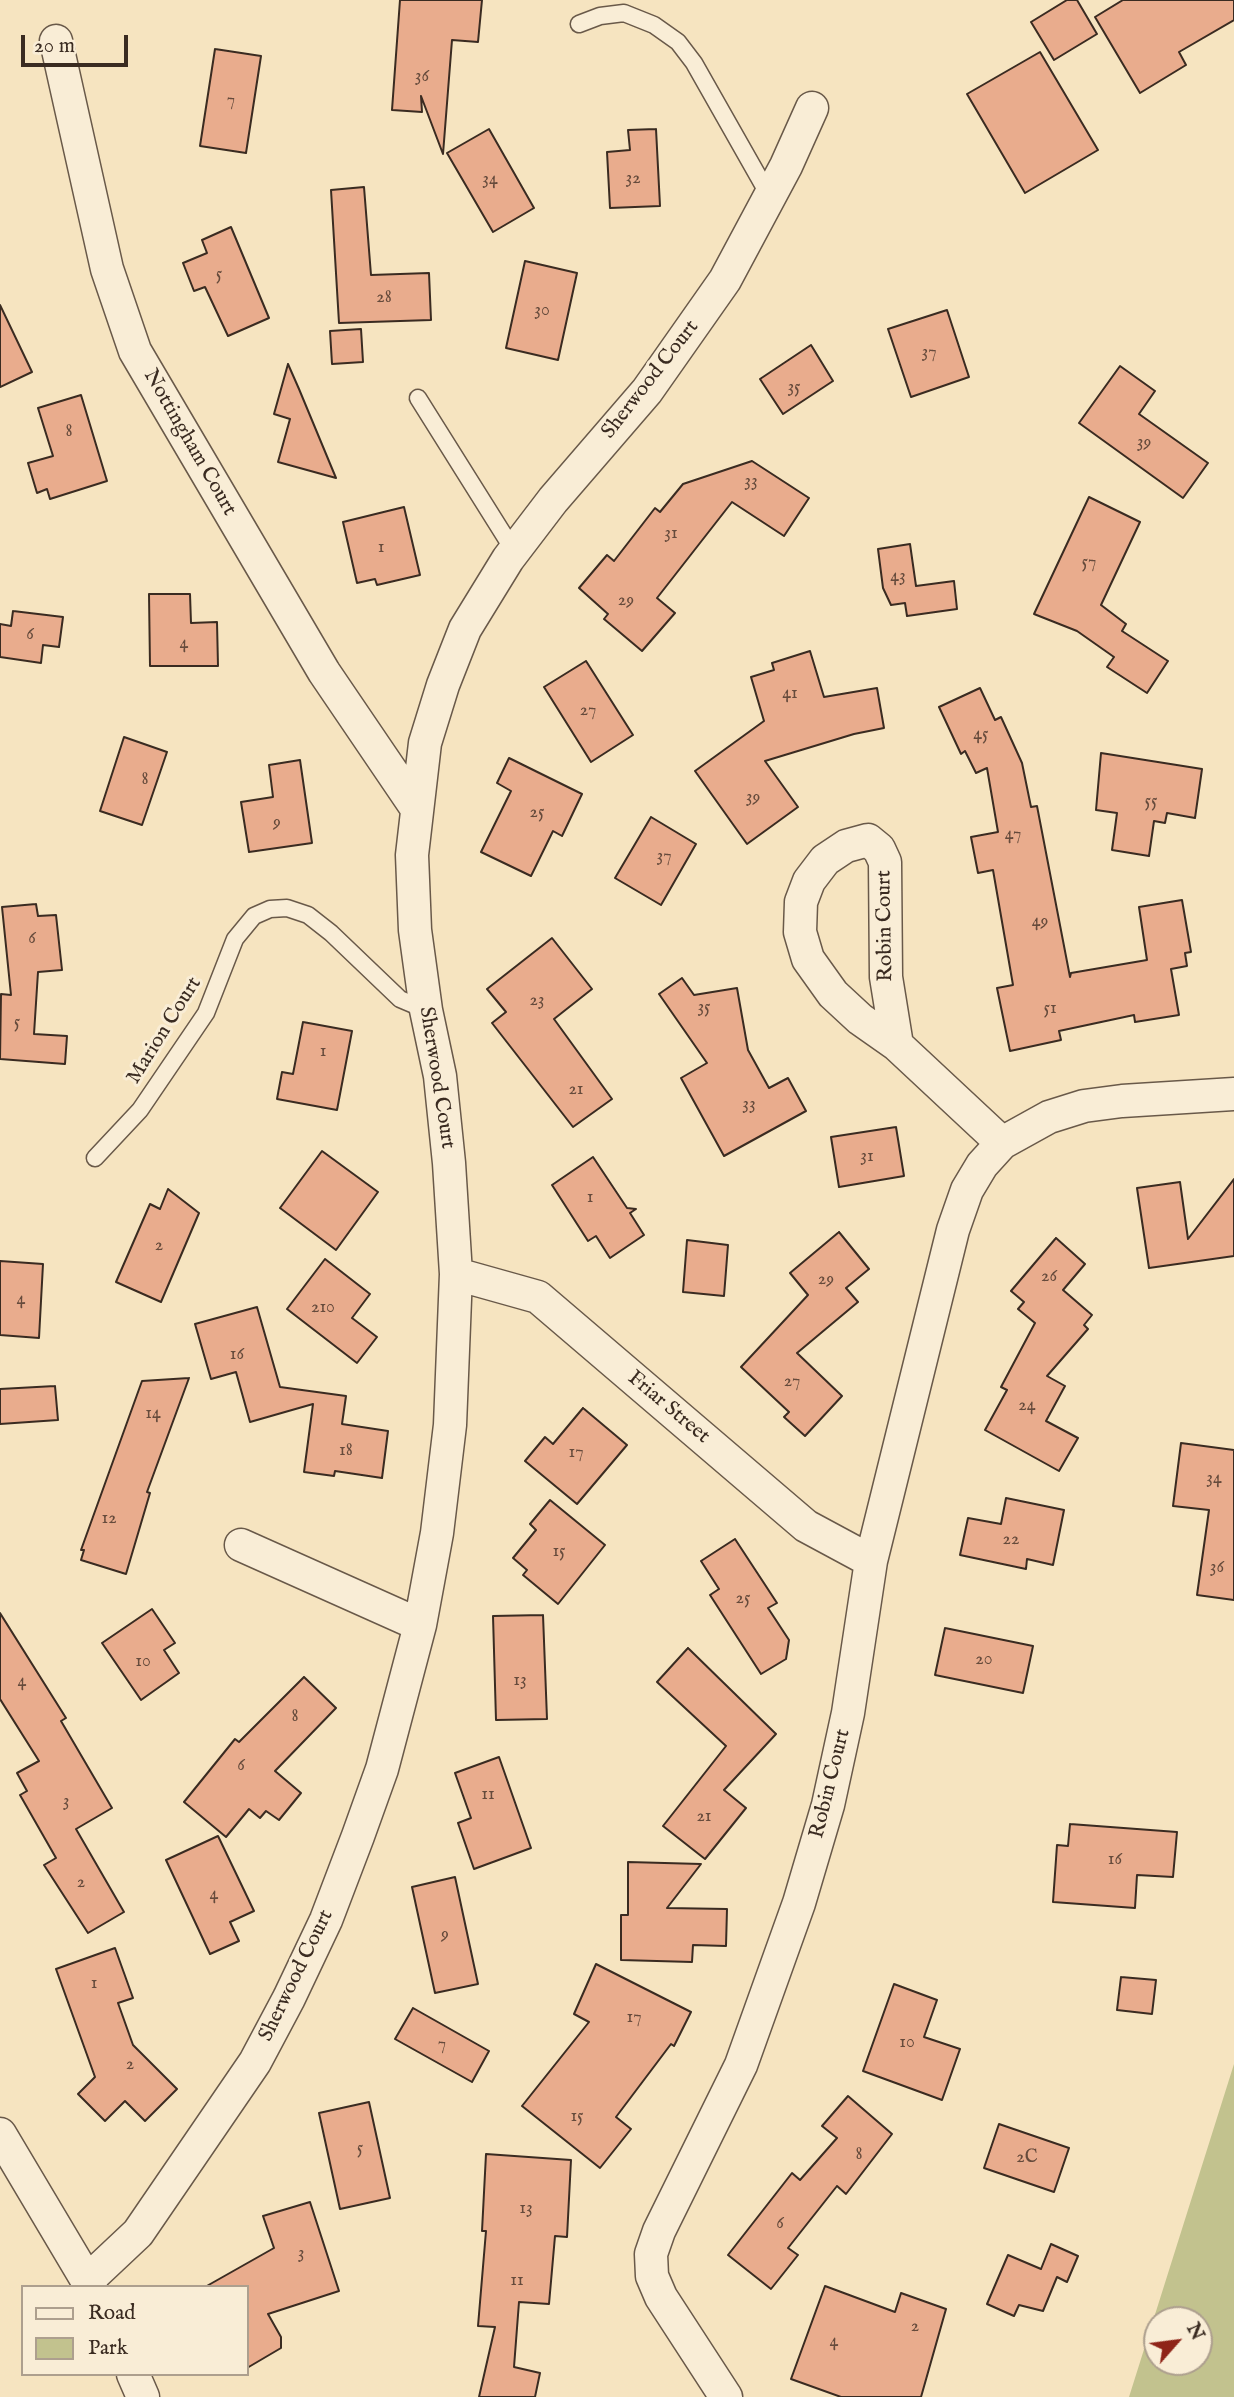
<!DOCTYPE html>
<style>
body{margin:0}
#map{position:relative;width:1234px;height:2397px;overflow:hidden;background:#f6e4c0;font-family:"IM FELL English",serif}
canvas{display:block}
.legend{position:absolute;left:21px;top:2285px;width:228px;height:91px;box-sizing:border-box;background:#f9edd6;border:2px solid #ad9f8e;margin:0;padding:9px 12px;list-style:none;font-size:21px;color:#3a2b21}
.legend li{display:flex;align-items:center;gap:14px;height:35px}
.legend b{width:35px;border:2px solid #ad9f8e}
.north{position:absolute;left:1143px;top:2306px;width:70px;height:70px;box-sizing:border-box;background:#f9edd6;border:2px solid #ad9f8e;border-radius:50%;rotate:62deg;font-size:19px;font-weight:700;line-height:28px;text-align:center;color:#3a2b21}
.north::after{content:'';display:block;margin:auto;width:24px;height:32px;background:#8f2418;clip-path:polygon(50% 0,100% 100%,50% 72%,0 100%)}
.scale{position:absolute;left:21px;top:35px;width:107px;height:32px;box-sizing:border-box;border:4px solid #3a2b21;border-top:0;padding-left:9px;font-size:21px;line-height:24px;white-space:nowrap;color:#3a2b21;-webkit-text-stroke:5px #f9edd6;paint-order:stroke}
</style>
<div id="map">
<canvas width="1234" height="2397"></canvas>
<ul class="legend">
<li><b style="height:9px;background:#f9edd6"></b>Road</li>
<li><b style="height:19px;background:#c2c28e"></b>Park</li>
</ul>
<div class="north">N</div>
<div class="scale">20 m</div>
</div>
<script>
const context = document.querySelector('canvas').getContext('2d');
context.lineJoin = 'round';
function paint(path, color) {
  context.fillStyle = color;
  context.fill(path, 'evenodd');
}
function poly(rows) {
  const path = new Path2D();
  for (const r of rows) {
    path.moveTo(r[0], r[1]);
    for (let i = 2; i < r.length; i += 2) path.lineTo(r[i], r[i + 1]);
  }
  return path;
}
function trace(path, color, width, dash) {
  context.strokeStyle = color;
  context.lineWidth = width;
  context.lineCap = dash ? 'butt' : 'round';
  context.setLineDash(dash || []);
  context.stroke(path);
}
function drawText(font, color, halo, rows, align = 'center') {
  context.font = font + ' "IM FELL English",serif';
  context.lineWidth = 6;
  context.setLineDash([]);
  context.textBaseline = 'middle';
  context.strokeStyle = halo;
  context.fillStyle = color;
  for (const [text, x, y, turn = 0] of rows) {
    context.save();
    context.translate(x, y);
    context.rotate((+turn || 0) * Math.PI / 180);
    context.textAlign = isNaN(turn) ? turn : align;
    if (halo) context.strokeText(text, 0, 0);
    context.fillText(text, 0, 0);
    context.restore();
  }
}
paint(poly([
 [1234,2064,1234,2397,1129,2397],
 [1157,2320,1199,2320,1199,2362,1157,2362]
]), '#c2c28e');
const building = poly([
 [400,0,482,0,478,42,452,40,443,154,421,96,422,112,392,110,400,0],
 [1067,0,1077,0,1097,34,1054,60,1031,22,1067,0],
 [1123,0,1234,0,1234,20,1179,52,1186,65,1140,93,1095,17,1123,0],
 [215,49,261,56,246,153,200,146,215,49],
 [1040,52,1098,150,1025,193,967,94,1040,52],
 [489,129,534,208,493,232,447,153,489,129],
 [656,129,660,206,610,208,607,152,630,150,628,130,656,129],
 [364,187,371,275,429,273,431,320,339,323,331,190,364,187],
 [231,227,269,318,228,336,205,287,194,291,183,263,207,253,202,240,231,227],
 [525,261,577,273,558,360,506,348,525,261],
 [0,305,32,372,0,387,0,305],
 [947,310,969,377,911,397,888,329,947,310],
 [361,329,363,362,332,364,330,331,361,329],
 [811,345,833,381,783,414,760,379,811,345],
 [288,364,299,389,336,478,278,462,290,419,274,414,288,364],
 [1120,366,1155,391,1139,414,1208,463,1183,498,1079,423,1120,366],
 [81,395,107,481,50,499,47,489,37,493,28,463,53,456,38,408,81,395],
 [752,461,809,498,784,536,732,502,657,598,675,613,642,651,604,619,608,614,579,588,607,555,614,561,655,508,660,512,683,484,752,461],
 [1089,497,1140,522,1101,605,1126,624,1122,631,1168,661,1147,693,1107,667,1114,657,1077,631,1034,614,1089,497],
 [404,507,420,575,377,585,375,579,357,583,343,522,404,507],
 [910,544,916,586,954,581,957,609,907,616,905,603,891,605,883,588,878,549,910,544],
 [149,594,190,594,191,623,217,622,218,666,150,666,149,594],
 [13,611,63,617,59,647,43,645,41,663,0,657,0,624,11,626,13,611],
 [810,651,824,697,877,688,884,728,854,734,765,761,798,807,747,844,695,771,764,721,751,677,774,670,772,663,810,651],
 [586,661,633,735,591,762,544,687,586,661],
 [980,688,995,720,1001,717,1022,763,1031,807,1037,806,1070,977,1071,973,1147,960,1139,907,1182,900,1191,952,1185,953,1187,966,1171,969,1179,1015,1135,1022,1134,1015,1059,1031,1061,1040,1010,1051,997,988,1013,985,993,870,978,873,971,837,998,832,987,768,976,773,965,751,961,754,939,707,980,688],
 [124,737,167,752,142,825,100,811,124,737],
 [1101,753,1202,769,1195,818,1167,813,1165,823,1154,821,1149,856,1112,850,1117,813,1096,810,1101,753],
 [509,758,582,794,562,836,553,831,531,876,481,852,511,791,497,783,509,758],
 [300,760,312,843,249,852,241,802,273,797,269,765,300,760],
 [651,817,696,844,661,905,615,878,651,817],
 [36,904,38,916,56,915,62,970,38,972,34,1034,67,1036,65,1064,0,1059,1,994,11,995,2,907,36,904],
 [552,938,592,989,554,1019,612,1099,573,1127,492,1023,506,1012,487,989,552,938],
 [682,978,694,995,737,988,748,1050,769,1088,788,1078,806,1111,724,1156,681,1078,707,1063,659,994,682,978],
 [303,1022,352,1031,337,1110,277,1099,282,1072,293,1074,303,1022],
 [896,1127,904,1176,839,1187,831,1137,896,1127],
 [322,1151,378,1192,336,1250,280,1208,322,1151],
 [593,1157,627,1208,636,1209,630,1213,644,1235,610,1258,596,1236,588,1241,552,1185,593,1157],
 [1234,1179,1234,1256,1149,1268,1137,1188,1180,1182,1188,1239,1234,1179],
 [168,1189,199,1213,161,1302,116,1282,150,1204,160,1209,168,1189],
 [839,1232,869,1269,846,1288,858,1302,797,1353,842,1396,805,1436,784,1417,789,1412,741,1367,808,1295,790,1273,839,1232],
 [1056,1238,1085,1264,1063,1290,1092,1315,1084,1325,1088,1329,1047,1376,1065,1386,1046,1421,1078,1438,1059,1471,985,1430,1007,1390,1001,1387,1035,1323,1018,1309,1024,1302,1011,1291,1056,1238],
 [687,1240,728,1245,724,1296,683,1292,687,1240],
 [325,1259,370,1294,352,1318,377,1337,357,1363,287,1309,325,1259],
 [0,1261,43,1264,39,1338,0,1335,0,1261],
 [257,1307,280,1387,346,1396,342,1424,388,1431,382,1478,335,1471,334,1476,304,1472,313,1404,250,1422,236,1372,211,1379,195,1324,257,1307],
 [189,1378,147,1492,150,1493,126,1574,81,1560,84,1550,81,1550,142,1381,189,1378],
 [55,1386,58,1420,0,1424,0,1389,55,1386],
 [583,1408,627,1445,577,1504,525,1461,545,1437,553,1444,583,1408],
 [1181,1443,1234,1450,1234,1600,1197,1595,1209,1510,1173,1506,1181,1443],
 [1006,1498,1064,1510,1053,1565,1027,1559,1026,1569,960,1555,968,1518,1001,1524,1006,1498],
 [550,1500,605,1545,558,1604,523,1575,527,1570,513,1558,536,1530,530,1524,550,1500],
 [735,1539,777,1603,768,1608,789,1640,786,1659,761,1674,710,1595,719,1589,701,1561,735,1539],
 [152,1609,175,1643,164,1650,179,1673,141,1700,102,1643,152,1609],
 [0,1613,66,1718,61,1721,112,1808,76,1829,124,1912,88,1933,44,1865,56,1858,20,1795,27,1791,17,1773,39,1761,0,1699,0,1613],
 [543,1615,547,1719,496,1720,493,1616,543,1615],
 [945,1628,1033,1646,1023,1693,935,1675,945,1628],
 [688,1648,776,1734,724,1790,746,1808,705,1859,663,1826,726,1746,657,1682,688,1648],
 [304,1677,336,1708,275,1771,301,1793,279,1820,266,1811,260,1818,249,1809,226,1837,184,1802,235,1739,239,1742,304,1677],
 [499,1757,531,1848,474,1869,458,1823,471,1818,455,1773,499,1757],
 [1070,1824,1177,1832,1173,1877,1137,1875,1135,1908,1053,1902,1057,1845,1068,1846,1070,1824],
 [218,1836,254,1911,230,1922,239,1941,210,1954,166,1860,218,1836],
 [628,1862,701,1864,667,1908,727,1909,726,1946,693,1945,692,1962,621,1960,621,1915,628,1915,628,1862],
 [455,1877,478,1984,435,1993,412,1887,455,1877],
 [115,1948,133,1998,118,2003,133,2045,177,2089,145,2121,125,2101,105,2121,78,2094,95,2077,56,1969,115,1948],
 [596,1964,691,2012,674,2046,671,2044,616,2117,631,2129,600,2168,522,2106,589,2022,574,2014,596,1964],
 [1121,1977,1156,1980,1152,2014,1117,2010,1121,1977],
 [894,1984,937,2000,924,2037,960,2049,942,2100,863,2071,894,1984],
 [413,2008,489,2051,472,2082,395,2039,413,2008],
 [848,2096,892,2134,846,2194,837,2186,788,2248,798,2255,771,2289,728,2255,792,2173,800,2180,837,2138,822,2126,848,2096],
 [369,2102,390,2198,340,2209,319,2113,369,2102],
 [999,2124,1069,2148,1054,2192,984,2168,999,2124],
 [486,2154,571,2160,567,2237,555,2236,549,2304,519,2302,514,2367,540,2373,535,2397,479,2397,495,2327,478,2326,486,2231,482,2231,486,2154],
 [310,2202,339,2291,268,2314,281,2337,281,2348,247,2368,247,2287,205,2287,274,2248,263,2216,310,2202],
 [1051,2244,1078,2256,1067,2282,1057,2277,1043,2311,1019,2305,1014,2316,987,2304,1008,2255,1041,2269,1051,2244],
 [825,2286,895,2312,901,2293,946,2309,921,2397,841,2397,791,2379,825,2286]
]);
paint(building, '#e9ac8d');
trace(building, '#3a2b21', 2);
const lane = poly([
 [579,24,600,16,624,13,654,25,678,42,694,63,770,197],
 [418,398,514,551],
 [95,1158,140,1110,206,1013,235,939,254,916,270,909,287,908,308,915,331,933,400,999,426,1010]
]);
const street = poly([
 [56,41,107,269,135,351,324,672,415,806],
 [897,1045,860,1019,833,994,808,959,800,932,801,902,809,881,825,860,846,846,868,840,879,849,885,862,886,977,897,1045,1002,1143],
 [456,1274,538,1297,806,1526,871,1561],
 [241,1545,420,1625],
 [0,2134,91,2287],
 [88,2280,138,2233,255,2062,289,1998,326,1920,358,1836,382,1769,420,1625,437,1533,450,1425,456,1274,449,1163,440,1076,426,1010,415,930,412,855,425,743,443,685,465,629,508,559,553,500,647,391,725,280,786,166,812,108],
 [133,2374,143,2397],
 [726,2397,661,2297,652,2276,651,2254,659,2231,741,2065,799,1903,828,1805,848,1713,871,1561,953,1230,967,1190,982,1165,1002,1143,1049,1117,1084,1106,1122,1101,1234,1094]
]);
trace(lane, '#695949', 19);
trace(street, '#695949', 35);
trace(lane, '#f9edd6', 16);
trace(street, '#f9edd6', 32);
drawText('18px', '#664b3c', null, [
 ["36",422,77],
 ["7",231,101],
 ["32",633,179],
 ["34",490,180],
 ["5",219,275],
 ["28",384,298],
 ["30",542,311],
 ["37",929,353],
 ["35",794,388],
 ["8",69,432],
 ["39",1144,443],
 ["33",751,482],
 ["31",671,534],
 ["1",381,548],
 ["57",1089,563],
 ["43",898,577],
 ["29",626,601],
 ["6",30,635],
 ["4",184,644],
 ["41",790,694],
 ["27",588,711],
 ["45",981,735],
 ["8",145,780],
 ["39",753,798],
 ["55",1151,802],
 ["25",537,813],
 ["9",277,823],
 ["47",1013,835],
 ["37",664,857],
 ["49",1040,922],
 ["6",32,939],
 ["23",537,1001],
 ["35",704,1008],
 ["51",1050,1009],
 ["5",17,1023],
 ["1",323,1052],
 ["21",576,1090],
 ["33",749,1105],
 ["31",867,1157],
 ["1",590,1198],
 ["2",159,1246],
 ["26",1049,1277],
 ["29",826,1280],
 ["4",21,1300],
 ["210",323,1308],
 ["16",237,1355],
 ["27",792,1382],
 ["24",1027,1406],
 ["14",153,1414],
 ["18",346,1451],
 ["17",576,1453],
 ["34",1214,1479],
 ["12",109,1519],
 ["22",1011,1540],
 ["15",559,1552],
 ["36",1217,1568],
 ["25",743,1599],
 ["20",984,1660],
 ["10",143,1662],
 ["13",520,1681],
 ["4",22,1682],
 ["8",295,1717],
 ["6",241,1766],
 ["11",488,1795],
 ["3",66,1802],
 ["21",704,1817],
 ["16",1115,1860],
 ["2",81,1883],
 ["4",214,1895],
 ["9",445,1935],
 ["1",94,1984],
 ["17",634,2018],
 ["10",907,2043],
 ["7",442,2045],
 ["2",130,2065],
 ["15",577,2117],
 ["5",360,2149],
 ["8",859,2155],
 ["2C",1027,2158],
 ["13",526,2209],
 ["6",780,2224],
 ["3",301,2254],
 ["11",517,2281],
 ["2",915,2327],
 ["4",834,2342]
]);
drawText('21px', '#3a2b21', '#f9edd6', [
 ["Sherwood Court",651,380,-52],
 ["Nottingham Court",189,443,60],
 ["Robin Court",886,926,-91],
 ["Marion Court",165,1031,-58],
 ["Sherwood Court",436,1078,81],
 ["Friar Street",668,1408,40],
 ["Robin Court",831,1784,-76],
 ["Sherwood Court",297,1976,-64]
]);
</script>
